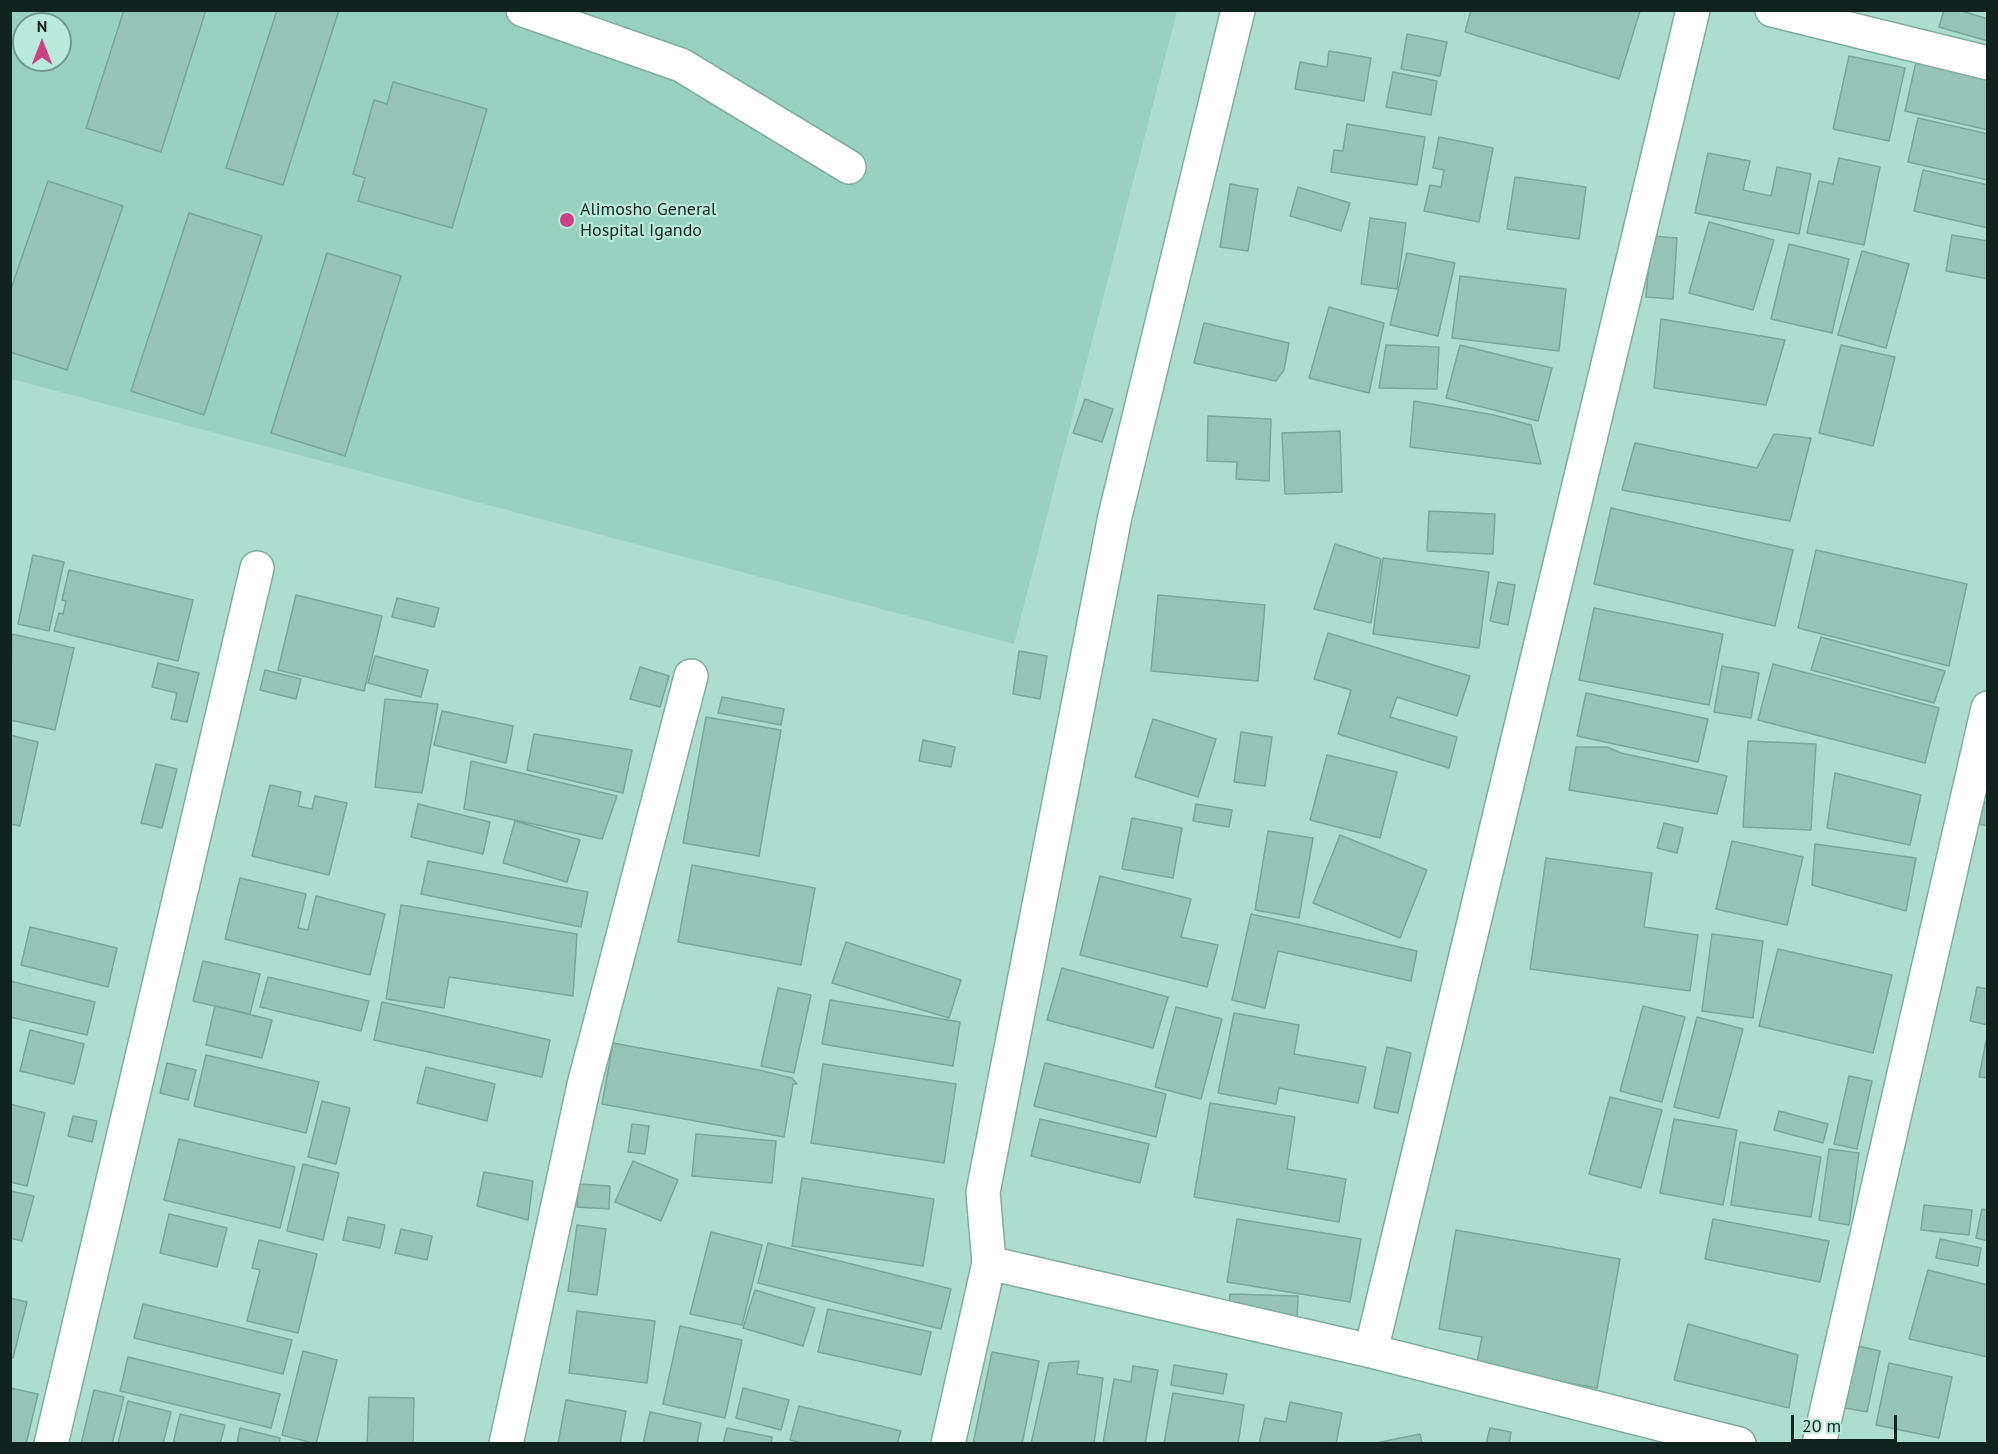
<!DOCTYPE html>
<style>
body{margin:0}
#map{position:relative;width:1998px;height:1454px;overflow:hidden;background:#adddce;font-family:"PT Sans",sans-serif}
canvas{display:block}
.frame{position:absolute;inset:0;border:12px solid #11231e;pointer-events:none}
.north{position:absolute;left:12px;top:12px;width:60px;height:60px;box-sizing:border-box;background:#baeadb;border:2px solid #769a8f;border-radius:50%;rotate:0deg;font-size:16px;font-weight:700;line-height:24px;text-align:center;color:#11231e}
.north::after{content:'';display:block;margin:auto;width:21px;height:27px;background:#c94383;clip-path:polygon(50% 0,100% 100%,50% 72%,0 100%)}
.scale{position:absolute;left:1791px;top:1415px;width:106px;height:27px;box-sizing:border-box;border:3px solid #11231e;border-top:0;padding-left:8px;font-size:18px;line-height:21px;white-space:nowrap;color:#11231e;-webkit-text-stroke:4px #baeadb;paint-order:stroke}
</style>
<div id="map">
<canvas width="1998" height="1454"></canvas>
<div class="frame"></div>
<div class="north">N</div>
<div class="scale">20 m</div>
</div>
<script>
const context = document.querySelector('canvas').getContext('2d');
context.lineJoin = 'round';
function paint(path, color) {
  context.fillStyle = color;
  context.fill(path, 'evenodd');
}
function poly(rows) {
  const path = new Path2D();
  for (const r of rows) {
    path.moveTo(r[0], r[1]);
    for (let i = 2; i < r.length; i += 2) path.lineTo(r[i], r[i + 1]);
  }
  return path;
}
function trace(path, color, width, dash) {
  context.strokeStyle = color;
  context.lineWidth = width;
  context.lineCap = dash ? 'butt' : 'round';
  context.setLineDash(dash || []);
  context.stroke(path);
}
function drawText(font, color, halo, rows, align = 'center') {
  context.font = font + ' "PT Sans",sans-serif';
  context.lineWidth = 4.5;
  context.setLineDash([]);
  context.textBaseline = 'middle';
  context.strokeStyle = halo;
  context.fillStyle = color;
  for (const [text, x, y, turn = 0] of rows) {
    context.save();
    context.translate(x, y);
    context.rotate((+turn || 0) * Math.PI / 180);
    context.textAlign = isNaN(turn) ? turn : align;
    if (halo) context.strokeText(text, 0, 0);
    context.fillText(text, 0, 0);
    context.restore();
  }
}
paint(poly([
 [10,11,1177,11,1014,644,11,379],
 [24,24,60,24,60,60,24,60]
]), '#99d1c0');
const building = poly([
 [124,10,206,10,161,152,86,128,124,10],
 [277,10,339,10,283,185,226,168,277,10],
 [1471,10,1638,10,1640,11,1619,79,1465,32,1471,10],
 [1944,10,1959,10,1988,19,1988,41,1939,27,1944,10],
 [1407,34,1447,42,1440,76,1401,69,1407,34],
 [1329,51,1371,58,1364,101,1295,89,1300,62,1327,67,1329,51],
 [1849,56,1905,68,1889,141,1833,129,1849,56],
 [1916,62,1988,78,1988,130,1905,111,1916,62],
 [1393,72,1437,81,1431,115,1386,107,1393,72],
 [393,82,487,109,452,228,358,201,365,178,353,174,374,100,387,104,393,82],
 [1918,118,1988,134,1988,180,1908,162,1918,118],
 [1347,124,1425,137,1417,185,1331,172,1334,150,1343,151,1347,124],
 [1439,137,1493,148,1479,222,1424,211,1430,185,1441,187,1444,170,1433,168,1439,137],
 [1708,153,1750,161,1743,190,1771,196,1777,167,1811,174,1799,234,1695,213,1708,153],
 [1839,158,1880,167,1864,245,1807,233,1819,181,1833,184,1839,158],
 [1923,170,1988,185,1988,228,1914,211,1923,170],
 [1515,177,1586,187,1579,239,1507,229,1515,177],
 [48,181,123,206,67,370,10,352,10,292,48,181],
 [1230,184,1258,189,1248,251,1220,247,1230,184],
 [1298,187,1350,203,1341,231,1290,216,1298,187],
 [189,213,262,236,204,415,131,391,189,213],
 [1370,218,1406,223,1397,289,1361,284,1370,218],
 [1709,222,1774,240,1753,310,1689,293,1709,222],
 [1952,235,1988,241,1988,279,1946,271,1952,235],
 [1651,236,1677,238,1673,299,1646,297,1651,236],
 [1789,244,1849,259,1832,333,1771,319,1789,244],
 [1862,251,1909,264,1886,348,1838,335,1862,251],
 [327,253,401,276,345,456,271,433,327,253],
 [1407,253,1455,263,1438,336,1390,325,1407,253],
 [1460,276,1566,289,1559,351,1452,338,1460,276],
 [1329,307,1384,323,1369,393,1309,378,1329,307],
 [1661,319,1785,340,1766,405,1654,388,1661,319],
 [1204,323,1289,343,1284,370,1276,381,1194,363,1204,323],
 [1386,345,1439,347,1437,389,1379,388,1386,345],
 [1460,345,1552,368,1538,421,1446,398,1460,345],
 [1841,345,1895,357,1873,446,1819,433,1841,345],
 [1085,399,1113,409,1102,442,1073,433,1085,399],
 [1414,401,1494,415,1531,425,1541,464,1410,447,1414,401],
 [1208,416,1271,419,1269,481,1236,479,1237,462,1207,461,1208,416],
 [1340,431,1342,492,1285,494,1282,433,1340,431],
 [1774,434,1811,438,1790,521,1622,490,1635,443,1757,468,1774,434],
 [1611,508,1793,550,1775,626,1594,584,1611,508],
 [1429,511,1495,514,1493,554,1427,551,1429,511],
 [1335,544,1381,559,1371,623,1314,609,1335,544],
 [1816,550,1967,584,1949,666,1798,628,1816,550],
 [33,555,64,562,49,631,18,624,33,555],
 [1383,558,1489,572,1479,648,1373,634,1383,558],
 [69,570,193,600,178,661,54,631,59,613,63,614,66,601,62,600,69,570],
 [1498,582,1515,585,1508,625,1490,621,1498,582],
 [296,595,382,616,364,691,278,670,296,595],
 [1158,595,1265,605,1258,681,1151,671,1158,595],
 [397,598,439,608,434,627,392,617,397,598],
 [1594,608,1723,634,1709,705,1579,680,1594,608],
 [1328,633,1470,676,1457,716,1397,697,1390,717,1457,737,1449,768,1338,734,1351,690,1314,679,1328,633],
 [12,634,74,648,55,730,10,720,12,634],
 [1821,637,1945,671,1934,703,1811,670,1821,637],
 [1019,651,1047,656,1040,699,1013,694,1019,651],
 [375,656,428,670,421,697,368,683,375,656],
 [158,663,199,673,187,722,171,719,177,693,152,687,158,663],
 [1773,664,1939,708,1925,763,1758,720,1773,664],
 [1722,666,1759,673,1751,718,1714,712,1722,666],
 [640,667,669,676,660,707,630,699,640,667],
 [265,670,301,679,296,699,260,690,265,670],
 [1586,693,1708,719,1698,762,1577,736,1586,693],
 [722,697,784,709,781,725,718,713,722,697],
 [385,699,438,704,422,793,375,787,385,699],
 [442,711,513,726,506,763,434,745,442,711],
 [706,717,781,730,759,856,683,843,706,717],
 [1153,719,1216,739,1198,797,1135,777,1153,719],
 [1241,732,1272,737,1265,786,1234,782,1241,732],
 [534,734,632,750,623,793,527,770,534,734],
 [10,735,38,742,20,826,10,824,10,735],
 [923,740,955,747,951,767,919,761,923,740],
 [1748,741,1816,744,1811,830,1743,827,1748,741],
 [1576,747,1607,747,1621,753,1727,776,1717,814,1569,790,1576,747],
 [1327,755,1397,772,1380,838,1310,820,1327,755],
 [471,761,617,796,602,839,464,809,471,761],
 [156,764,177,769,162,828,141,823,156,764],
 [1835,773,1921,795,1910,845,1827,828,1835,773],
 [270,785,301,792,298,806,312,809,315,796,347,803,329,875,252,856,270,785],
 [1984,802,1988,803,1988,826,1978,824,1984,802],
 [418,804,490,822,483,854,411,837,418,804],
 [1196,804,1232,810,1229,827,1193,821,1196,804],
 [1132,818,1182,828,1173,878,1122,869,1132,818],
 [515,821,580,840,567,882,503,863,515,821],
 [1664,823,1683,828,1677,853,1657,848,1664,823],
 [1268,831,1313,838,1299,918,1255,910,1268,831],
 [1340,835,1427,870,1400,938,1313,903,1340,835],
 [1732,841,1803,857,1787,925,1716,909,1732,841],
 [1815,844,1916,858,1906,911,1812,885,1815,844],
 [1546,858,1652,873,1644,927,1698,935,1690,991,1530,969,1546,858],
 [428,861,588,892,581,927,421,894,428,861],
 [692,865,815,888,801,965,678,942,692,865],
 [1100,876,1191,899,1181,937,1218,945,1207,987,1080,955,1100,876],
 [240,878,306,894,298,928,308,930,316,896,385,914,370,975,225,939,240,878],
 [401,905,577,934,573,996,449,977,444,1008,386,999,401,905],
 [1251,914,1417,951,1411,981,1278,951,1265,1008,1232,1000,1251,914],
 [30,927,117,948,108,987,21,965,30,927],
 [1712,934,1763,941,1753,1018,1702,1011,1712,934],
 [846,942,961,980,949,1018,832,983,846,942],
 [1778,949,1892,975,1873,1053,1759,1026,1778,949],
 [203,961,260,974,250,1014,193,1001,203,961],
 [1062,968,1168,997,1153,1048,1047,1020,1062,968],
 [268,977,369,1001,361,1031,260,1007,268,977],
 [10,981,95,1002,87,1035,10,1017,10,981],
 [1977,987,1988,989,1988,1025,1970,1021,1977,987],
 [778,988,811,995,794,1073,761,1066,778,988],
 [830,1000,960,1022,953,1066,822,1044,830,1000],
 [382,1002,550,1040,542,1077,374,1040,382,1002],
 [215,1006,272,1020,262,1058,206,1045,215,1006],
 [1643,1006,1685,1017,1662,1102,1620,1091,1643,1006],
 [1176,1007,1222,1019,1201,1099,1155,1087,1176,1007],
 [1234,1013,1299,1025,1294,1054,1366,1067,1358,1103,1279,1088,1276,1104,1218,1093,1234,1013],
 [1697,1017,1743,1029,1719,1118,1674,1107,1697,1017],
 [30,1030,84,1044,74,1084,20,1071,30,1030],
 [1986,1041,1988,1041,1988,1078,1979,1077,1986,1041],
 [613,1043,759,1070,792,1078,797,1084,793,1084,784,1137,602,1104,613,1043],
 [1387,1047,1411,1053,1398,1113,1374,1108,1387,1047],
 [206,1055,319,1082,306,1133,194,1106,206,1055],
 [167,1063,196,1070,188,1100,160,1093,167,1063],
 [1045,1063,1166,1094,1156,1137,1034,1106,1045,1063],
 [823,1064,956,1084,944,1163,811,1143,823,1064],
 [426,1067,495,1084,487,1121,417,1103,426,1067],
 [1849,1076,1872,1081,1857,1149,1834,1144,1849,1076],
 [1610,1097,1662,1110,1641,1188,1589,1174,1610,1097],
 [322,1101,350,1108,336,1164,308,1157,322,1101],
 [1210,1103,1295,1117,1287,1169,1346,1179,1339,1222,1194,1197,1210,1103],
 [10,1104,45,1113,27,1186,10,1182,10,1104],
 [1779,1111,1828,1124,1823,1143,1774,1130,1779,1111],
 [73,1116,97,1121,92,1142,68,1136,73,1116],
 [1040,1119,1149,1144,1140,1183,1031,1156,1040,1119],
 [1674,1119,1737,1130,1723,1205,1660,1193,1674,1119],
 [632,1124,649,1126,645,1154,628,1152,632,1124],
 [696,1134,776,1141,772,1183,692,1176,696,1134],
 [179,1139,295,1167,280,1228,164,1200,179,1139],
 [1740,1142,1821,1157,1811,1217,1731,1205,1740,1142],
 [1829,1149,1859,1153,1849,1225,1819,1220,1829,1149],
 [633,1161,678,1180,661,1221,615,1202,633,1161],
 [303,1164,339,1173,323,1240,287,1231,303,1164],
 [484,1172,533,1181,528,1220,477,1206,484,1172],
 [802,1178,934,1199,923,1266,792,1246,802,1178],
 [579,1184,610,1186,609,1209,577,1207,579,1184],
 [10,1191,34,1196,22,1241,10,1238,10,1191],
 [1924,1205,1972,1210,1969,1235,1921,1230,1924,1205],
 [1982,1209,1988,1210,1988,1241,1976,1238,1982,1209],
 [169,1214,227,1228,217,1267,160,1253,169,1214],
 [348,1217,385,1225,380,1248,343,1240,348,1217],
 [1237,1219,1361,1239,1350,1302,1227,1282,1237,1219],
 [1713,1219,1829,1241,1820,1282,1705,1259,1713,1219],
 [577,1225,606,1229,597,1295,568,1291,577,1225],
 [401,1229,432,1236,427,1260,395,1253,401,1229],
 [1456,1230,1620,1259,1597,1388,1476,1367,1482,1337,1439,1329,1456,1230],
 [711,1232,762,1245,742,1325,690,1314,711,1232],
 [1940,1239,1981,1248,1978,1266,1936,1258,1940,1239],
 [259,1240,317,1254,298,1333,247,1321,260,1270,252,1268,259,1240],
 [768,1243,951,1289,941,1329,758,1283,768,1243],
 [1928,1270,1988,1285,1988,1357,1909,1339,1928,1270],
 [755,1290,815,1308,803,1346,743,1328,755,1290],
 [1230,1294,1298,1296,1297,1319,1229,1316,1230,1294],
 [10,1298,27,1302,13,1358,10,1357,10,1298],
 [143,1304,292,1340,283,1374,134,1338,143,1304],
 [828,1309,931,1332,921,1375,818,1352,828,1309],
 [577,1311,655,1321,647,1383,569,1373,577,1311],
 [1688,1324,1798,1355,1789,1408,1674,1380,1688,1324],
 [680,1326,742,1340,725,1418,663,1404,680,1326],
 [1858,1346,1880,1351,1867,1412,1845,1408,1858,1346],
 [303,1351,337,1360,316,1444,282,1435,303,1351],
 [992,1352,1039,1361,1022,1444,973,1444,992,1352],
 [128,1357,280,1394,271,1428,120,1391,128,1357],
 [1079,1361,1077,1374,1103,1378,1094,1444,1031,1444,1049,1363,1079,1361],
 [1889,1363,1952,1377,1939,1438,1876,1425,1889,1363],
 [1174,1365,1227,1374,1223,1394,1171,1385,1174,1365],
 [1133,1366,1158,1370,1145,1444,1103,1444,1114,1379,1131,1382,1133,1366],
 [10,1388,38,1394,26,1444,10,1444,10,1388],
 [743,1388,789,1400,781,1430,736,1418,743,1388],
 [94,1390,124,1397,112,1444,81,1444,94,1390],
 [1173,1393,1244,1405,1238,1444,1164,1444,1173,1393],
 [369,1397,414,1398,413,1444,367,1444,369,1397],
 [566,1400,626,1411,620,1444,558,1444,566,1400],
 [128,1401,171,1412,163,1444,118,1444,128,1401],
 [1290,1402,1342,1413,1336,1444,1259,1444,1265,1418,1286,1422,1290,1402],
 [799,1406,901,1431,897,1444,806,1444,790,1440,799,1406],
 [650,1412,701,1423,697,1444,643,1444,650,1412],
 [180,1414,225,1425,220,1444,173,1444,180,1414],
 [240,1428,280,1438,279,1444,237,1444,240,1428],
 [727,1428,772,1437,771,1444,723,1444,727,1428],
 [1490,1428,1511,1432,1509,1444,1486,1444,1490,1428],
 [1420,1434,1422,1444,1371,1444,1420,1434]
]);
paint(building, '#95c3b5');
trace(building, '#79a799', 1.5);
const minor = poly([
 [523,10,681,65,849,167],
 [1772,10,1988,63],
 [989,1263,1371,1351,1739,1444],
 [1371,1351,1693,10],
 [51,1444,257,568],
 [506,1444,584,1085,691,676],
 [948,1444,989,1263,983,1192,1115,516,1238,10],
 [1819,1444,1988,708]
]);
trace(minor, '#80ada0', 36);
trace(minor, '#fff', 33);
for (const [x, y, r, color] of [
 [567,220,8,"#c94383"]
]) {
  const dot = new Path2D();
  dot.arc(x, y, r, 0, 2 * Math.PI);
  context.fillStyle = color;
  context.fill(dot);
  trace(dot, '#baeadb', 2);
}
drawText('18px', '#11231e', '#baeadb', [
 ["Alimosho General",580,210],
 ["Hospital Igando",580,231]
], 'left');
</script>
